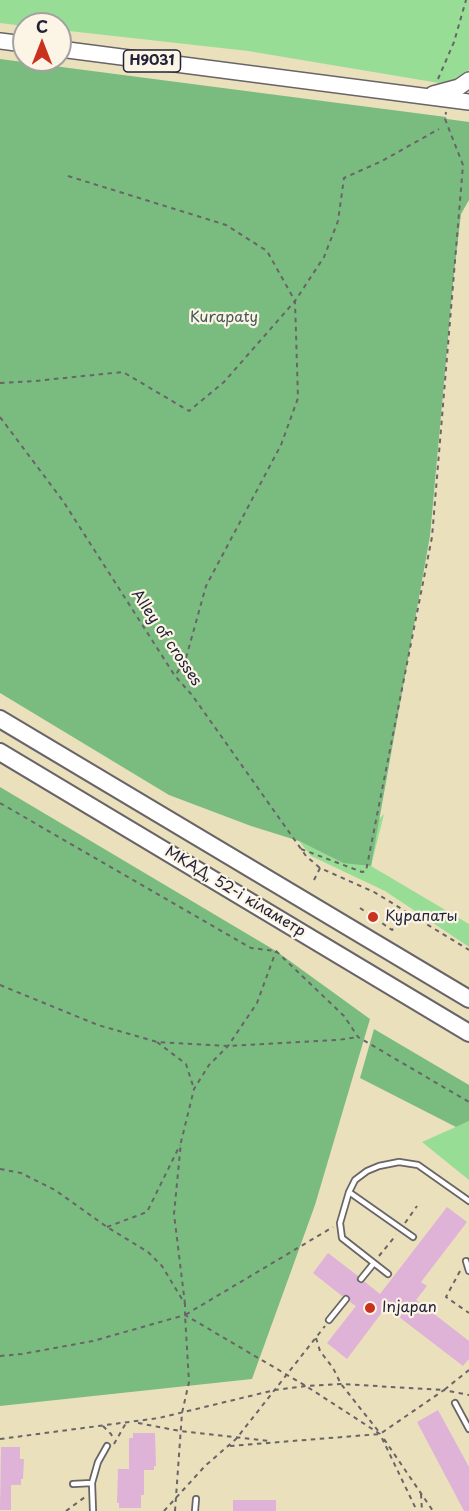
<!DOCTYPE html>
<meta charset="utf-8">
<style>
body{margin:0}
#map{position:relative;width:469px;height:1511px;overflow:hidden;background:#ebe0bc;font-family:"Playpen Sans",sans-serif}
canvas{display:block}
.north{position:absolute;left:12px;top:12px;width:60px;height:60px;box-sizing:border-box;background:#fcf5e5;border:2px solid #a5a1a1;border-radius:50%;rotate:0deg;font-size:16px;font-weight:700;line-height:24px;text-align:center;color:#22223b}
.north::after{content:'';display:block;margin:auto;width:21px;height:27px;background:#c8321e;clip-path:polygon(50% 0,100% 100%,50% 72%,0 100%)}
</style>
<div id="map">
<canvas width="469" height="1511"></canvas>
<div class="north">С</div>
</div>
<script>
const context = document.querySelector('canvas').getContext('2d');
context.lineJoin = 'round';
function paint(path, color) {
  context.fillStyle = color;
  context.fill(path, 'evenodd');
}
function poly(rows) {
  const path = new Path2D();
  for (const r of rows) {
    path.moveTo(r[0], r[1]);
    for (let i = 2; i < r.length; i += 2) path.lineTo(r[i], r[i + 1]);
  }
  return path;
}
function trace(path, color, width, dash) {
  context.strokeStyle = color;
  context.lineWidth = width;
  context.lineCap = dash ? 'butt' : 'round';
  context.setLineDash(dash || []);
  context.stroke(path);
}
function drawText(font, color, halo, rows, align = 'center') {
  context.font = font + ' "Playpen Sans",sans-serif';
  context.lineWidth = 4.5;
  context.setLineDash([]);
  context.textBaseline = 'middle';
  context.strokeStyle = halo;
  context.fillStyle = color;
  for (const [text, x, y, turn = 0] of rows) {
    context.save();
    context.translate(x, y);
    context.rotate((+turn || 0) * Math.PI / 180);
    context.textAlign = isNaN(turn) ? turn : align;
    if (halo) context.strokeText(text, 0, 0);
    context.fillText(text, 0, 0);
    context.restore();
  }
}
paint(poly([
 [0,0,469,0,469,70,457,79,439,83,248,51,60,30,60,24,24,24,24,26,0,23],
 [384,814,371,866,469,924,469,947,385,891,311,856,299,841,343,863,371,851,376,838,379,819],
 [469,1121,469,1180,422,1142]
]), '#98dd96');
paint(poly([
 [0,59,446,117,447,119,469,122,469,200,461,214,454,273,430,536,371,866,343,863,299,841,251,826,169,795,0,693],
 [0,787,276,951,370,1019,315,1205,252,1379,0,1406],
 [374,1029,469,1085,469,1121,456,1127,360,1078]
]), '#7abc7f');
paint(poly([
 [447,1207,467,1222,421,1282,427,1286,416,1300,469,1341,469,1359,463,1366,386,1307,347,1359,327,1343,356,1306,350,1302,348,1295,342,1296,313,1273,328,1253,358,1276,357,1280,359,1283,365,1282,380,1294],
 [438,1410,469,1467,469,1511,464,1511,417,1422],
 [133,1433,155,1433,156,1466,154,1466,154,1470,144,1470,144,1495,141,1495,141,1508,119,1508,119,1503,117,1503,118,1469,129,1469,129,1438,133,1438],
 [1,1447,20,1447,20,1459,24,1459,23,1479,21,1479,21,1485,11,1485,11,1510,0,1510],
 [233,1500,276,1500,276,1511,233,1511]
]), '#dfb2d7');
const lane = poly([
 [349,1192,413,1237],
 [466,1261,469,1271],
 [388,1274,342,1238,340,1223,349,1192,355,1180,367,1171,379,1166,399,1162,418,1165,469,1201],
 [361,1279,374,1263],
 [329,1320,346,1299],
 [455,1403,469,1429],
 [73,1484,92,1483],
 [93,1511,92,1483,98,1462,107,1446],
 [195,1511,196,1499]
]);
const primary = poly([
 [0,41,24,44],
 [60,49,469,102],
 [433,94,459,87,469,80]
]);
const highway = poly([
 [0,719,469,999],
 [0,752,469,1033]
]);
trace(lane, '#686468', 8);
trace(primary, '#686468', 18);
trace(highway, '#686468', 20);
trace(poly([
 [438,79,454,42,466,0],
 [68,176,226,225,267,251,295,301,298,398,281,445,206,586,186,658,175,676],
 [0,383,35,381,123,372,189,411,224,382,295,301,324,257,338,221,344,178,382,161,439,129],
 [0,417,63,501,175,676,192,695,306,856,320,868],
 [0,803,251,948,276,951,344,1016,358,1037,469,1102],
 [301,849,362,872,366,871,432,537,463,165,445,119,446,112],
 [314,880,320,868,374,892,469,950],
 [360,908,392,930,407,914],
 [0,985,98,1025,157,1042,228,1046,338,1040,358,1037],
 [157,1042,186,1064,194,1089],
 [0,1169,21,1173,55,1190,107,1227,148,1252,162,1266,185,1304,185,1315],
 [405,1223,417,1206],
 [107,1227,147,1212,180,1145],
 [379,1256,396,1235],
 [460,1271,446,1297,469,1313],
 [185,1304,174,1214,181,1142,194,1089,209,1065,228,1046,257,1003,276,951],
 [316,1338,320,1351,333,1368,341,1384,379,1432],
 [0,1356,22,1354,93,1341,185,1315,306,1386,380,1434,417,1511],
 [138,1423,180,1431,269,1441],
 [103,1426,111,1434,114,1440],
 [0,1439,159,1418,275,1390,306,1386,341,1384,444,1390,469,1370],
 [384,1439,433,1511],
 [114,1444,126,1423],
 [230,1446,380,1434,444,1390,469,1395],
 [421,1494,422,1511],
 [66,1511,85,1497],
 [164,1511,205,1466,236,1439,325,1326],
 [175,1511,182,1413,189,1382,185,1315,333,1227]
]), '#686468', 2, [4.5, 4.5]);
trace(lane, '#fff', 4.5);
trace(primary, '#fff', 15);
trace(highway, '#fff', 16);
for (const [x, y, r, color] of [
 [373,917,6,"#c8321e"],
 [370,1308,6,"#c8321e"]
]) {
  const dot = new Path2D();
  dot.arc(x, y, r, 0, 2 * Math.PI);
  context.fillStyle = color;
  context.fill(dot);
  trace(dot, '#fcf5e5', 2);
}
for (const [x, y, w] of [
 [152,61,57]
]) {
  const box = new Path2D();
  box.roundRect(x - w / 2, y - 11, w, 22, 4.5);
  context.fillStyle = '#fcf5e5';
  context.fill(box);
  trace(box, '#22223b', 1.5);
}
drawText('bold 14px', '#22223b', null, [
 ["Н9031",152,61]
]);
drawText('15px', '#455a56', '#fcf5e5', [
 ["Kurapaty",224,318]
]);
drawText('15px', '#22223b', '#fcf5e5', [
 ["Alley of crosses",166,638,56],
 ["МКАД, 52-і кіламетр",235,892,31]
]);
drawText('15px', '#22223b', '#fcf5e5', [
 ["Курапаты",385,917],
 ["Injapan",382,1308]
], 'left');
</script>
